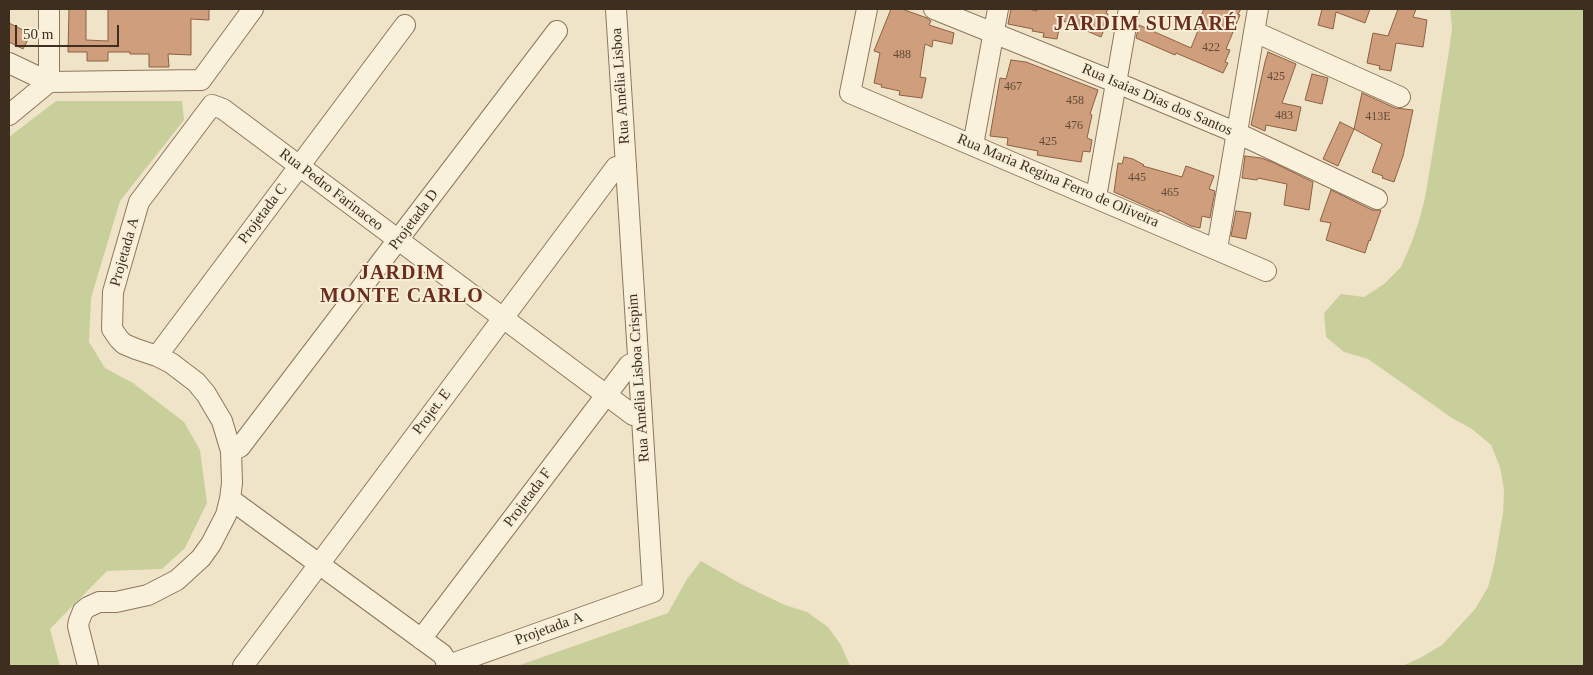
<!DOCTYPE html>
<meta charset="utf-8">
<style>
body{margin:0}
#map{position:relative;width:1593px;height:675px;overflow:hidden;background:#f0e4c8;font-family:"Times New Roman",serif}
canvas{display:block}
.frame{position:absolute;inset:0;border:10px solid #3d2e20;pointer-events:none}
.scale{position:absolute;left:15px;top:25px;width:104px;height:22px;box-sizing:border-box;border:2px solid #3d2e20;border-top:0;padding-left:6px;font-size:15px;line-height:18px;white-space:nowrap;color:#3d2e20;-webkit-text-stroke:4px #f7eed8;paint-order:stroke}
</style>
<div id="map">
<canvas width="1593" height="675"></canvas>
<div class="frame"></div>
<div class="scale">50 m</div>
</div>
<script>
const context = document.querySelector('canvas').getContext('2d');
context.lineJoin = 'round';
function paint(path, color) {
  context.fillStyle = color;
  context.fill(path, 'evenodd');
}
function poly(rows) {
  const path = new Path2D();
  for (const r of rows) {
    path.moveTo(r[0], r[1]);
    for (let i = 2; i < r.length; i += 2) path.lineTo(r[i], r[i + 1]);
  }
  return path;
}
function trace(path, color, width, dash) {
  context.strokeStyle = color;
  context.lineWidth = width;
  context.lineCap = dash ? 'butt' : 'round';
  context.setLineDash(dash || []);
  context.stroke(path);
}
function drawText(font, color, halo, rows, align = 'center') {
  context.font = font + ' "Times New Roman",serif';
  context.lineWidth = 4;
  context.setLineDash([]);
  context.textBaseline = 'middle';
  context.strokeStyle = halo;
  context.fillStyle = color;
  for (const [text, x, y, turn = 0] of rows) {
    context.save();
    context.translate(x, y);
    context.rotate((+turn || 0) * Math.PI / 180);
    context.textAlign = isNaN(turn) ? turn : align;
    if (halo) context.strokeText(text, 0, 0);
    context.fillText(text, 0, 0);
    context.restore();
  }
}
paint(poly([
 [1450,9,1584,9,1584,666,1402,666,1420,658,1442,645,1475,609,1488,587,1494,565,1503,513,1504,490,1500,467,1491,445,1472,429,1452,418,1368,359,1344,352,1326,337,1324,313,1341,294,1364,297,1384,284,1401,267,1411,244,1419,221,1425,198,1433,150,1449,51,1452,28],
 [56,101,182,101,184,120,120,201,91,298,89,342,105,368,133,383,184,422,200,450,207,503,185,548,162,569,107,571,50,629,60,666,9,666,9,137],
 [701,561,741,584,785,605,807,612,828,627,841,645,850,666,517,666,668,613,687,579]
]), '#c9cf9b');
const building = poly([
 [69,9,86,9,86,40,108,41,108,9,209,9,209,20,191,19,191,55,168,54,169,67,149,67,149,54,130,54,130,52,108,52,108,61,87,61,87,52,68,52,69,9],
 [891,9,902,9,927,18,931,21,929,25,954,33,952,44,933,40,932,47,925,44,920,77,926,78,922,98,899,95,900,91,881,87,882,85,874,83,880,53,874,51,891,9],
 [1011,9,1028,9,1037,11,1035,9,1108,9,1106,13,1108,14,1103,26,1105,27,1101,37,1061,20,1057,39,1043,37,1044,33,1032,31,1033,29,1008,24,1011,9],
 [1204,9,1241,9,1238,14,1240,15,1226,49,1230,50,1225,62,1228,63,1223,73,1176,53,1175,55,1136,38,1139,25,1191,48,1201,23,1198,22,1204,9],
 [1322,9,1370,9,1365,23,1336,12,1333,29,1318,25,1322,9],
 [1398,9,1416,9,1413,17,1427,20,1423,47,1396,43,1391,71,1379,69,1380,66,1367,63,1373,33,1388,36,1398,9],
 [9,23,31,34,23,49,9,42,9,23],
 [1268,52,1296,64,1282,103,1301,107,1296,131,1266,125,1265,131,1251,125,1265,62,1268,52],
 [1011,60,1026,62,1098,90,1090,114,1092,115,1087,138,1092,140,1090,152,1083,151,1081,162,1037,155,1038,151,1007,145,1008,138,990,136,1000,78,1006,79,1011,60],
 [1312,74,1328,78,1322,104,1305,100,1312,74],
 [1362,93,1395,108,1413,110,1403,156,1394,182,1382,178,1383,176,1372,172,1382,144,1354,129,1362,93],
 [1340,122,1354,129,1338,166,1323,159,1340,122],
 [1245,156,1261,158,1272,162,1313,182,1309,210,1284,205,1287,184,1258,178,1257,180,1242,178,1245,156],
 [1124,157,1133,159,1144,165,1143,166,1182,177,1186,166,1214,176,1209,189,1215,191,1210,218,1202,216,1200,228,1191,226,1159,210,1159,212,1114,192,1118,163,1122,164,1124,157],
 [1331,190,1372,210,1381,210,1370,241,1369,240,1365,253,1326,240,1331,223,1320,221,1331,190],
 [1236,211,1251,213,1246,239,1231,236,1236,211]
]);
paint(building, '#cf9f7d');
trace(building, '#8d5f41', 1);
const minor = poly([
 [49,9,49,82],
 [867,9,850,93,1266,271],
 [934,9,1115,82,1237,133,1377,199],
 [1255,32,1400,97],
 [9,63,49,82,201,80,253,9],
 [9,115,49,82],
 [973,145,998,9],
 [1096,197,1129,9],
 [1217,249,1258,9],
 [157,356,405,25],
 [231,451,240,447,557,31],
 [230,499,442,654,449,665],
 [421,639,629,365,638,361],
 [88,666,78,626,79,621,83,611,88,607,99,602,116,602,148,595,177,580,201,558,211,544,226,515,230,499,232,483,231,451,222,421,206,394,196,382,171,363,157,356,136,349,124,344,119,339,112,329,113,292,139,202,212,105,223,109,633,415,642,416],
 [243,666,616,167,626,164],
 [446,666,653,592,616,9]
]);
trace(minor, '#8d765c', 22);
trace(minor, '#faf1dc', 20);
drawText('12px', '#624a37', null, [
 ["422",1211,48],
 ["488",902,55],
 ["425",1276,77],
 ["467",1013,87],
 ["458",1075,101],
 ["483",1284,116],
 ["413E",1378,117],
 ["476",1074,126],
 ["425",1048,142],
 ["445",1137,178],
 ["465",1170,193]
]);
drawText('15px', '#3d2e20', '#f7eed8', [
 ["Rua Amélia Lisboa",621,86,-94],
 ["Rua Isaias Dias dos Santos",1157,100,23],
 ["Rua Maria Regina Ferro de Oliveira",1058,181,23],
 ["Rua Pedro Farinaceo",331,190,37],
 ["Projetada C",263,214,-53],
 ["Projetada D",414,220,-53],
 ["Projetada A",125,252,-74],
 ["Rua Amélia Lisboa Crispim",639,378,-94],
 ["Projet. E",432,412,-53],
 ["Projetada F",528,498,-53],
 ["Projetada A",549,629,-20]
]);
context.letterSpacing = '1px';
drawText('bold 20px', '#6b2e1e', '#f7eed8', [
 ["JARDIM SUMARÉ",1146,25],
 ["JARDIM",402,274],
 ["MONTE CARLO",402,297]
]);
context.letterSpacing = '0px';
</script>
